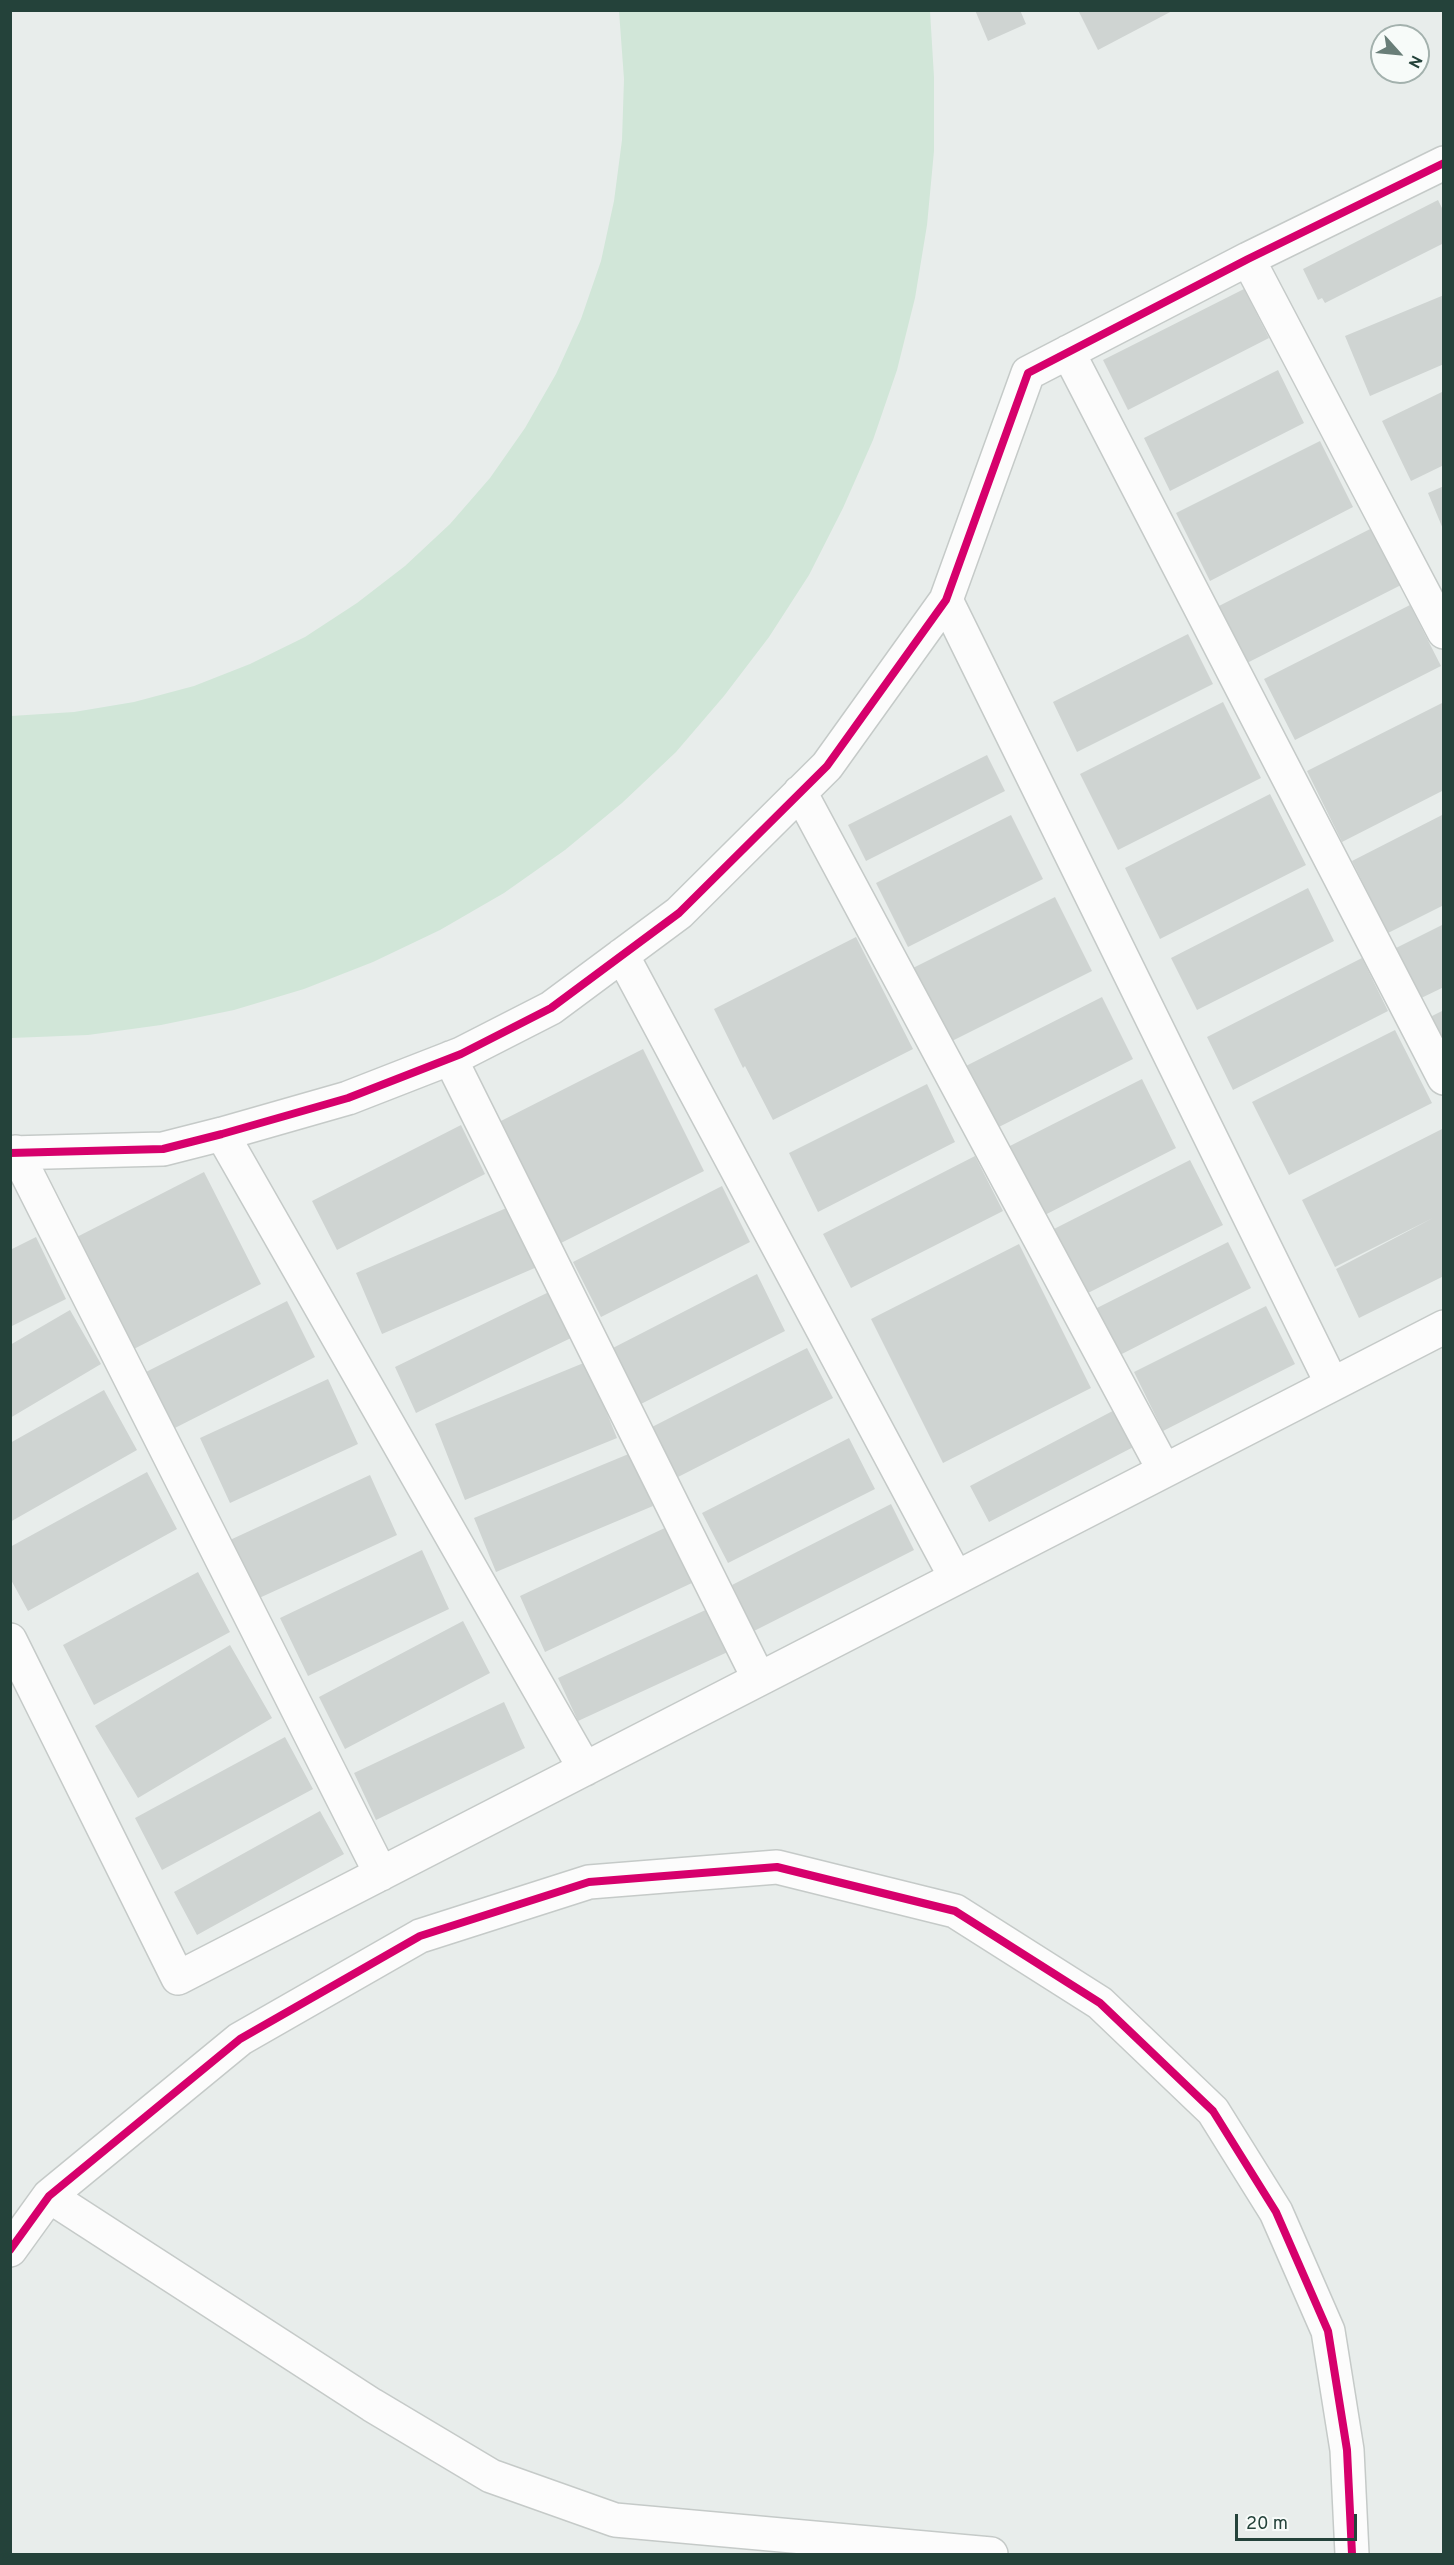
<!DOCTYPE html>
<style>
body{margin:0}
#map{position:relative;width:1454px;height:2565px;overflow:hidden;background:#e8edeb;font-family:Overpass,sans-serif}
canvas{display:block}
.frame{position:absolute;inset:0;border:12px solid #24423a;pointer-events:none}
.north{position:absolute;left:1370px;top:24px;width:60px;height:60px;box-sizing:border-box;background:#f7fbf9;border:2px solid #a3b1ad;border-radius:50%;rotate:117deg;font-size:16px;font-weight:700;line-height:24px;text-align:center;color:#24423a}
.north::after{content:'';display:block;margin:auto;width:21px;height:27px;background:#697e78;clip-path:polygon(50% 0,100% 100%,50% 72%,0 100%)}
.scale{position:absolute;left:1235px;top:2514px;width:122px;height:27px;box-sizing:border-box;border:3px solid #24423a;border-top:0;padding-left:8px;font-size:18px;line-height:21px;white-space:nowrap;color:#24423a;-webkit-text-stroke:4px #f7fbf9;paint-order:stroke}
</style>
<div id="map">
<canvas width="1454" height="2565"></canvas>
<div class="frame"></div>
<div class="north">N</div>
<div class="scale">20 m</div>
</div>
<script>
const context = document.querySelector('canvas').getContext('2d');
context.lineJoin = 'round';
function paint(path, color) {
  context.fillStyle = color;
  context.fill(path, 'evenodd');
}
function poly(rows) {
  const path = new Path2D();
  for (const r of rows) {
    path.moveTo(r[0], r[1]);
    for (let i = 2; i < r.length; i += 2) path.lineTo(r[i], r[i + 1]);
  }
  return path;
}
function trace(path, color, width, dash) {
  context.strokeStyle = color;
  context.lineWidth = width;
  context.lineCap = dash ? 'butt' : 'round';
  context.setLineDash(dash || []);
  context.stroke(path);
}
paint(poly([
 [619,11,930,11,934,77,934,151,927,225,915,298,897,370,873,440,843,508,809,575,769,637,724,696,676,752,622,803,565,850,504,893,440,930,373,962,304,989,234,1010,161,1025,88,1035,11,1038,11,716,74,712,134,702,194,686,250,664,305,637,357,603,405,566,450,524,490,478,525,428,556,374,581,319,601,261,614,201,622,140,624,79]
]), '#d1e6d8');
paint(poly([
 [975,10,1020,10,1026,24,988,41],
 [1082,10,1174,10,1098,50,1079,12],
 [1438,200,1444,212,1444,243,1325,303,1322,298,1318,300,1303,269],
 [1244,289,1269,338,1128,410,1103,360],
 [1444,295,1444,364,1370,396,1345,336],
 [1278,370,1304,423,1170,491,1144,438],
 [1444,391,1444,465,1411,481,1382,421],
 [1320,441,1353,507,1210,581,1176,513],
 [1444,486,1444,529,1443,529,1428,493],
 [1376,526,1405,583,1245,664,1217,607],
 [1410,605,1441,666,1295,740,1264,679],
 [1188,634,1213,684,1077,752,1053,702],
 [1223,702,1261,778,1118,850,1080,774],
 [1444,702,1444,790,1342,842,1307,771],
 [987,755,1005,791,866,861,848,825],
 [1270,794,1306,865,1160,939,1125,868],
 [1444,814,1444,905,1388,933,1352,861],
 [1011,815,1043,879,908,947,876,883],
 [1308,888,1334,941,1197,1010,1171,958],
 [1055,897,1092,971,950,1042,913,968],
 [1444,924,1444,987,1415,1001,1390,951],
 [856,937,913,1049,773,1120,745,1066,743,1068,714,1009],
 [1362,958,1388,1011,1233,1090,1207,1037],
 [1102,997,1133,1059,993,1130,962,1068],
 [1444,1010,1444,1049,1428,1018],
 [1395,1030,1432,1103,1289,1175,1252,1102],
 [643,1049,704,1171,561,1243,497,1123],
 [1142,1079,1176,1148,1035,1220,1000,1151],
 [927,1084,955,1142,818,1212,789,1153],
 [461,1125,485,1174,337,1250,312,1201],
 [1444,1128,1444,1276,1359,1318,1336,1269,1433,1218,1335,1267,1302,1200],
 [975,1156,1003,1211,851,1288,823,1234],
 [1190,1160,1223,1225,1084,1295,1052,1230],
 [204,1172,261,1284,126,1353,69,1241],
 [722,1186,750,1242,601,1317,573,1262],
 [511,1206,537,1267,382,1334,356,1273],
 [36,1237,66,1299,10,1327,10,1250],
 [1228,1242,1251,1288,1116,1357,1093,1310],
 [1019,1244,1091,1388,943,1463,871,1319],
 [757,1274,785,1331,637,1406,609,1350],
 [551,1291,573,1337,416,1413,395,1367],
 [287,1301,315,1357,165,1433,138,1376],
 [1266,1306,1295,1364,1163,1431,1134,1372],
 [70,1310,101,1364,10,1418,10,1345],
 [807,1348,833,1398,678,1477,652,1427],
 [586,1362,617,1438,465,1500,435,1424],
 [328,1379,358,1444,230,1503,200,1438],
 [104,1390,137,1450,10,1522,10,1443],
 [1124,1405,1143,1442,989,1522,970,1486],
 [849,1438,875,1489,728,1563,702,1513],
 [631,1453,653,1506,496,1572,474,1518],
 [147,1472,177,1529,28,1611,10,1578,10,1547],
 [370,1475,397,1535,257,1599,230,1540],
 [891,1504,914,1550,754,1631,732,1585],
 [669,1526,694,1582,545,1652,520,1596],
 [422,1550,449,1609,308,1676,280,1618],
 [198,1572,230,1632,94,1705,63,1645],
 [712,1607,732,1650,578,1721,558,1678],
 [463,1621,490,1673,345,1749,319,1697],
 [230,1645,272,1718,138,1798,95,1726],
 [504,1702,525,1748,376,1820,354,1773],
 [285,1737,313,1789,162,1870,135,1818],
 [320,1811,344,1854,197,1935,174,1892]
]), '#cfd4d2');
const minor = poly([
 [1248,259,1444,632],
 [1068,352,1444,1078],
 [946,600,1332,1384],
 [800,792,1164,1470],
 [622,955,956,1578],
 [450,1058,759,1679],
 [222,1134,585,1769],
 [16,1152,381,1874],
 [10,1153,163,1149,222,1134,348,1098,461,1054,551,1008,679,913,827,766,946,600,1028,373,1248,259,1444,163],
 [10,1640,178,1978,1444,1327],
 [49,2196,372,2405,491,2476,615,2520,991,2554],
 [10,2250,49,2196,240,2039,420,1936,589,1882,777,1867,955,1911,1100,2003,1213,2111,1276,2212,1328,2331,1347,2450,1352,2554]
]);
trace(minor, '#c5cac8', 36);
trace(minor, '#fcfcfc', 33);
trace(poly([
 [10,1153,163,1149,222,1134,348,1098,461,1054,551,1008,679,913,827,766,946,600,1028,373,1248,259,1444,163],
 [10,2250,49,2196,240,2039,420,1936,589,1882,777,1867,955,1911,1100,2003,1213,2111,1276,2212,1328,2331,1347,2450,1352,2554]
]), '#d6006c', 8);
</script>
